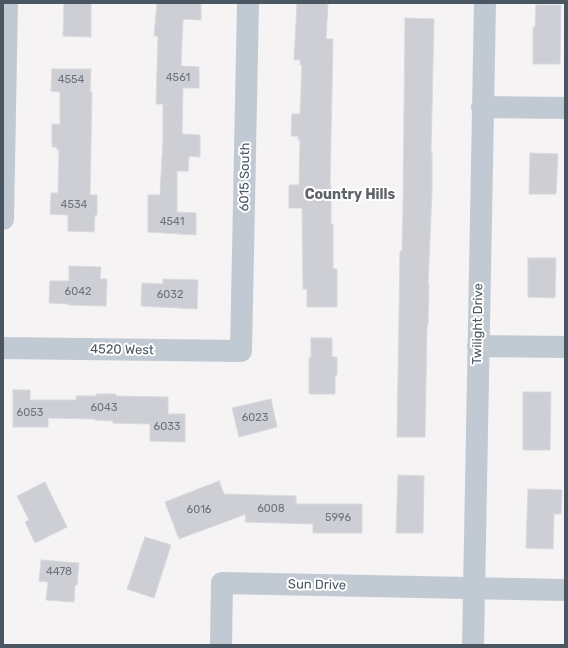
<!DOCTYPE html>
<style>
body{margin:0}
#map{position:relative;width:568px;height:648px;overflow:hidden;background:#f5f3f3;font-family:Rubik,sans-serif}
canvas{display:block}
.frame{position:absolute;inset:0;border:4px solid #4a5661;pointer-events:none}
</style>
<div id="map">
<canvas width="568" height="648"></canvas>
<div class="frame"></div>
</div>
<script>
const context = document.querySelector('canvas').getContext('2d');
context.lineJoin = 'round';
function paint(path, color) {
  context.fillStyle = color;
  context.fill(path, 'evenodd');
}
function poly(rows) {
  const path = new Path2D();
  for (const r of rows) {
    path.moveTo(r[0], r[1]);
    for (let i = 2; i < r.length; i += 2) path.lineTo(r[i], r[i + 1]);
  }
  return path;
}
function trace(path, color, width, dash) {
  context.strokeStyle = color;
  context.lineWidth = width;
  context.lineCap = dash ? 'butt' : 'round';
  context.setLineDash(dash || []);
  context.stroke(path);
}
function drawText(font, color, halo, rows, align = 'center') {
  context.font = font + ' Rubik,sans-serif';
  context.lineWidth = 4;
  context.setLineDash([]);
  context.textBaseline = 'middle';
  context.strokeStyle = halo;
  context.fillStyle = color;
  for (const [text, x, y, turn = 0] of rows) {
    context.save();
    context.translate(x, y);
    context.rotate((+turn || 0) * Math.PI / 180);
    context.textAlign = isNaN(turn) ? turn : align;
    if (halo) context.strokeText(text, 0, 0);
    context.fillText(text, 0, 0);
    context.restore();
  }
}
const building = poly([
 [64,3,91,3,91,37,63,36,64,3],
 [157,3,201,3,201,20,183,19,181,66,199,67,199,88,183,88,182,134,200,135,200,157,189,156,188,171,177,171,177,212,196,213,196,235,148,232,148,195,160,195,163,139,163,104,156,104,158,36,154,36,157,3],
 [297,3,328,3,326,39,333,39,330,186,331,186,331,224,333,224,333,269,337,269,337,307,307,307,307,289,303,289,302,208,289,208,289,185,299,185,300,140,298,140,298,136,291,136,292,114,300,114,302,65,300,65,300,60,294,60,297,3],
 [536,5,561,5,560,64,533,64,533,27,535,27,536,5],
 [405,18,434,19,431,153,432,153,432,191,428,285,429,285,428,325,427,325,425,437,397,437,400,251,402,251,403,207,405,18],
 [52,69,91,69,90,92,92,92,90,195,97,195,97,215,95,215,94,232,68,231,68,215,50,214,51,193,58,193,59,150,57,150,57,147,52,147,52,124,60,124,60,92,51,91,52,69],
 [530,153,558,154,556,194,529,194,530,153],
 [528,258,556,258,555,298,528,297,528,258],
 [69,266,101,267,100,279,107,279,106,306,69,305,69,304,49,303,50,281,69,281,69,266],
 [163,279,198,280,197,309,141,306,142,283,163,284,163,279],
 [311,338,332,338,332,357,337,357,337,375,335,375,335,394,309,394,309,358,311,358,311,338],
 [13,390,30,390,30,400,76,400,76,396,96,396,96,394,116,394,116,396,168,397,168,414,185,414,185,442,150,441,150,424,113,423,113,421,95,420,95,419,48,418,48,427,13,427,13,390],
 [523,392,551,392,550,450,523,450,523,392],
 [271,399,277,427,239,437,232,408,271,399],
 [398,475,424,476,423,533,396,533,398,475],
 [219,481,224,494,296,496,296,504,362,504,362,533,313,533,313,524,245,522,246,514,179,539,165,502,219,481],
 [45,482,67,527,35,543,25,522,29,520,17,496,45,482],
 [528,489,562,490,561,514,554,514,553,549,526,548,528,489],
 [145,537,171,545,154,598,127,589,145,537],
 [41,560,79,563,77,585,75,585,74,602,46,600,48,582,39,581,41,560]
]);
paint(building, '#cdcfd5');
trace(building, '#d7d9de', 1);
trace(poly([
 [482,107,565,108],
 [3,219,7,3],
 [478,346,565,347],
 [3,348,241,351,248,3],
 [221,645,222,583,565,590],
 [473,645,485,3]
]), '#c1cad2', 22);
drawText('11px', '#6b747e', null, [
 ["4561",178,78],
 ["4554",71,80],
 ["4534",74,205],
 ["4541",172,222],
 ["6042",78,292],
 ["6032",170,295],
 ["6043",104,408],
 ["6053",30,413],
 ["6023",255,418],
 ["6033",167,427],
 ["6008",271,509],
 ["6016",199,510],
 ["5996",338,518],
 ["4478",59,572]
]);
drawText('13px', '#4a5661', '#fff', [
 ["6015 South",245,177,-89],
 ["Twilight Drive",478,324,-89],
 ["4520 West",122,350,1],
 ["Sun Drive",317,585,1]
]);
drawText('bold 14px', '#5f6368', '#fff', [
 ["Country Hills",350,195]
]);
</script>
